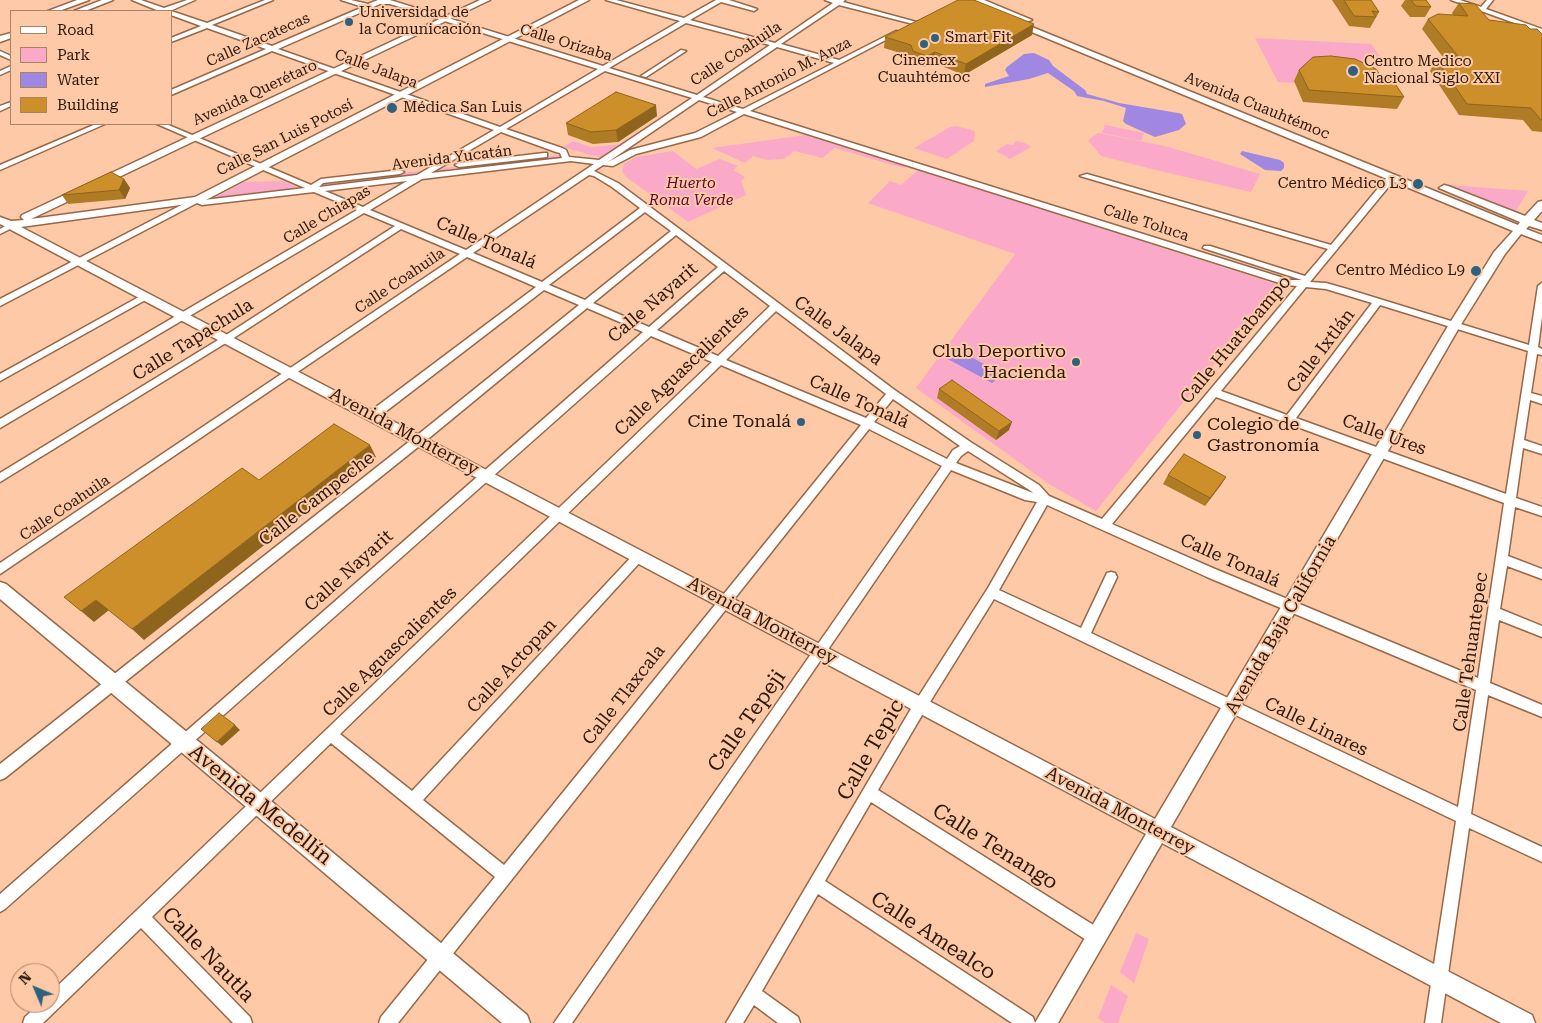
<!DOCTYPE html>
<meta charset="utf-8">
<style>
body{margin:0}
#map{position:relative;width:1542px;height:1023px;overflow:hidden;background:#fdc9a6;font-family:"Roboto Serif",serif}
canvas{display:block}
.legend{position:absolute;left:10px;top:10px;width:162px;height:115px;box-sizing:border-box;background:#fdc9a6;border:1px solid #a98368;margin:0;padding:6px 9px;list-style:none;font-size:15px;color:#2c190c}
.legend li{display:flex;align-items:center;gap:10px;height:25px}
.legend b{width:25px;border:1px solid #a98368}
.north{position:absolute;left:10px;top:963px;width:50px;height:50px;box-sizing:border-box;background:#fdc9a6;border:1px solid #a98368;border-radius:50%;rotate:315deg;font-size:14px;font-weight:700;line-height:20px;text-align:center;color:#2c190c}
.north::after{content:'';display:block;margin:auto;width:18px;height:22px;background:#2e617e;clip-path:polygon(50% 0,100% 100%,50% 72%,0 100%)}
</style>
<div id="map">
<canvas width="1542" height="1023"></canvas>
<ul class="legend">
<li><b style="height:6px;background:#fff"></b>Road</li>
<li><b style="height:14px;background:#faaac8"></b>Park</li>
<li><b style="height:14px;background:#9f87e2"></b>Water</li>
<li><b style="height:14px;background:#cc8f2a"></b>Building</li>
</ul>
<div class="north">N</div>
</div>
<script>
const context = document.querySelector('canvas').getContext('2d');
context.lineJoin = 'round';
function paint(path, color) {
  context.fillStyle = color;
  context.fill(path, 'evenodd');
}
function poly(rows) {
  const path = new Path2D();
  for (const r of rows) {
    path.moveTo(r[0], r[1]);
    for (let i = 2; i < r.length; i += 2) path.lineTo(r[i], r[i + 1]);
  }
  return path;
}
function trace(path, color, width, dash) {
  context.strokeStyle = color;
  context.lineWidth = width;
  context.lineCap = dash ? 'butt' : 'round';
  context.setLineDash(dash || []);
  context.stroke(path);
}
function drawText(font, color, halo, rows, align = 'center') {
  context.font = font + ' "Roboto Serif",serif';
  context.lineWidth = 4;
  context.setLineDash([]);
  context.textBaseline = 'middle';
  context.strokeStyle = halo;
  context.fillStyle = color;
  for (const [text, x, y, turn = 0] of rows) {
    context.save();
    context.translate(x, y);
    context.rotate((+turn || 0) * Math.PI / 180);
    context.textAlign = isNaN(turn) ? turn : align;
    if (halo) context.strokeText(text, 0, 0);
    context.fillText(text, 0, 0);
    context.restore();
  }
}
paint(poly([
 [1255,38,1371,44,1382,59,1363,58,1374,75,1294,81,1295,83,1278,82],
 [1105,125,1144,133,1141,141,1102,133],
 [956,126,975,131,974,141,947,159,914,148,950,127],
 [1098,133,1165,146,1260,174,1251,192,1164,172,1101,156,1088,140],
 [805,135,844,147,906,165,903,168,835,148,822,158,794,151,784,159,768,160,753,156,745,163,712,148],
 [573,141,591,147,625,144,602,158,563,147],
 [1016,141,1025,143,1031,147,1010,159,996,151,1007,144,1013,145],
 [673,151,696,169,720,159,738,166,733,170,745,177,741,181,746,195,688,222,626,177,622,171,624,164,636,157],
 [559,155,562,157,429,173,435,169],
 [428,170,420,175,316,187,319,182],
 [918,170,1279,285,1273,296,1242,329,1096,511,1049,484,916,388,1015,254,868,203,890,181,901,185],
 [282,181,302,189,210,200,245,182],
 [1449,185,1528,191,1516,211],
 [1136,933,1149,939,1134,983,1120,972],
 [1111,985,1128,996,1118,1023,1105,1023,1098,1018]
]), '#faaac8');
paint(poly([
 [1034,53,1049,60,1053,66,1085,90,1087,94,1119,103,1178,113,1182,114,1186,124,1179,130,1155,137,1126,124,1123,121,1126,108,1104,101,1077,96,1074,91,1048,73,1029,79,985,87,985,84,1009,76,1005,70,1007,67,1024,54],
 [1242,151,1280,160,1284,163,1284,168,1281,171,1265,170,1240,154],
 [954,348,1003,374,992,383,944,357]
]), '#9f87e2');
const minor = poly([
 [132,0,141,0,164,8,187,0,195,0,170,11,159,11,132,0],
 [265,0,273,0,212,25,272,46,363,7,341,0,351,0,368,4,378,0,390,0,603,66,680,21,606,0,616,0,684,18,716,0,729,0,757,9,754,11,721,2,690,20,775,43,833,3,825,0,845,0,843,2,920,23,917,25,839,5,781,44,839,60,896,31,901,32,750,111,1290,280,1302,280,1203,248,1204,246,1210,246,1305,276,1328,249,1080,176,1087,174,1331,245,1389,175,1395,175,1395,179,1310,282,1326,283,1347,289,1529,345,1538,286,1542,283,1542,317,1538,347,1542,349,1542,355,1537,354,1531,393,1542,396,1542,404,1530,400,1524,440,1542,446,1542,454,1523,448,1516,498,1542,507,1542,516,1515,507,1508,556,1542,569,1542,579,1507,566,1500,609,1542,626,1542,637,1499,620,1490,683,1542,705,1542,717,1488,695,1471,814,1542,847,1542,862,1469,828,1441,1023,1425,1023,1456,821,994,599,925,710,878,790,1103,931,1105,937,1103,943,1097,945,1091,943,871,802,825,881,1033,1017,1035,1023,1012,1023,818,894,762,991,798,1017,800,1023,778,1023,754,1005,743,1023,726,1023,915,702,988,588,1037,502,1025,500,951,470,572,1023,554,1023,942,466,869,429,398,1023,379,1023,381,1017,495,877,331,743,152,917,250,1017,252,1023,233,1023,141,928,43,1023,23,1023,25,1017,40,1003,50,1003,50,993,136,911,712,362,651,336,5,909,0,912,0,894,643,332,587,308,423,443,5,778,0,780,0,764,415,437,579,305,544,290,376,419,368,419,367,416,368,413,536,287,467,257,0,574,0,563,460,254,401,229,229,341,0,482,0,473,223,337,395,226,364,213,0,428,0,419,357,210,314,192,202,205,197,203,0,306,0,299,195,198,204,200,305,188,157,124,166,124,311,185,321,179,400,170,404,172,400,174,323,183,319,187,417,175,494,130,272,51,171,95,171,90,266,49,207,28,171,42,171,38,201,26,171,15,171,11,207,23,265,0],
 [380,4,390,4,598,69,500,127,278,49,380,4],
 [686,23,770,45,697,95,609,68,686,23],
 [777,47,834,63,743,109,703,97,777,47],
 [605,71,692,98,599,160,569,157,566,150,562,148,506,129,605,71],
 [699,100,737,112,695,133,630,150,608,162,699,100],
 [744,114,1286,285,1297,286,1102,519,1049,496,1039,485,972,443,896,391,618,183,594,171,603,165,613,166,636,154,701,137,744,114],
 [501,132,556,152,560,153,562,158,431,173,501,132],
 [571,161,594,164,466,250,370,210,422,179,571,161],
 [589,175,594,176,612,187,640,208,542,282,473,253,589,175],
 [407,181,363,207,325,191,407,181],
 [645,212,671,231,585,300,549,285,645,212],
 [676,235,718,267,649,327,593,303,676,235],
 [724,271,770,306,718,356,657,330,724,271],
 [1306,287,1326,289,1372,303,1287,415,1221,391,1306,287],
 [1380,305,1528,351,1506,494,1296,418,1380,305],
 [776,311,886,394,866,418,726,360,776,311],
 [721,365,861,425,504,865,423,800,643,559,645,556,643,553,639,551,635,553,412,791,340,734,721,365],
 [1216,397,1504,503,1478,678,1215,569,1112,524,1216,397],
 [893,399,960,446,953,450,947,459,874,422,893,399],
 [968,451,1031,491,1033,493,956,463,961,456,968,451],
 [1047,505,1207,577,1476,690,1458,807,1091,633,1117,577,1115,573,1111,572,1107,573,1081,628,999,590,1047,505],
 [1451,0,1460,0,1481,7,1487,0,1493,0,1486,9,1542,29,1542,33,1451,0],
 [681,50,686,51,646,77,641,76,681,50],
 [0,51,11,56,11,60,0,55,0,51],
 [11,66,11,70,0,75,0,71,11,66],
 [11,102,11,106,0,111,0,106,11,102],
 [96,124,105,124,0,170,0,165,96,124],
 [544,153,547,153,547,157,459,167,455,165,459,163,544,153],
 [9,224,15,224,16,226,0,234,0,229,9,224],
 [146,293,150,296,149,298,0,381,0,374,146,293]
]);
const major = poly([
 [77,0,89,0,59,11,48,11,77,0],
 [102,0,113,0,85,11,74,11,102,0],
 [480,0,490,0,31,219,195,197,579,0,589,0,202,202,21,227,1155,819,1448,326,1494,252,1513,231,1010,23,1017,21,1518,225,1520,222,1439,188,1444,185,1448,186,1525,216,1538,202,1542,201,1542,211,1534,220,1542,223,1542,230,1529,226,1526,229,1542,235,1542,242,1521,234,1505,254,1460,326,1171,827,1532,1015,1535,1023,1501,1023,1162,843,1058,1023,1035,1023,1146,834,0,224,0,217,11,221,24,220,21,217,22,215,480,0],
 [973,0,984,0,1032,20,1025,22,973,0],
 [11,33,11,38,0,42,0,36,11,33],
 [0,582,6,584,265,796,527,1015,530,1023,502,1023,0,599,0,582]
]);
trace(minor, '#976848', 3);
trace(major, '#976848', 3);
paint(minor, '#fff');
paint(major, '#fff');
paint(poly([
 [1332,0,1371,0,1379,12,1370,28,1349,26],
 [1405,0,1426,0,1431,7,1425,17,1410,17,1401,6],
 [1459,3,1489,20,1530,29,1542,34,1542,132,1532,131,1523,120,1459,115,1430,71,1436,59,1445,60,1422,29,1428,19,1453,15,1452,13],
 [1032,35,964,75,934,63,925,67,916,64,911,62,910,56,884,48,885,37],
 [1299,70,1380,75,1404,97,1397,109,1303,102,1294,81],
 [657,116,618,142,593,144,568,135,566,123],
 [124,179,130,188,125,199,68,204,62,195],
 [939,389,1009,430,996,440,937,398],
 [1168,475,1226,477,1205,506,1163,484]
]), '#af7b24');
paint(poly([
 [1034,24,1032,35,964,75,966,64],
 [935,52,934,63,925,67,927,56],
 [656,105,657,116,618,142,616,130],
 [124,179,130,188,125,199,119,190],
 [1012,422,1009,430,996,440,999,431],
 [370,445,376,457,144,640,132,629],
 [1226,477,1221,485,1205,506,1210,498],
 [96,600,109,610,94,622,81,611],
 [235,725,240,730,222,746,217,742]
]), '#8f641d');
const building = poly([
 [958,0,974,0,1034,24,966,64,935,52,927,56,918,53,913,51,911,45,885,37,958,0],
 [1344,0,1371,0,1379,12,1372,11,1376,17,1354,16,1344,0],
 [1411,0,1426,0,1431,7,1416,6,1411,0],
 [1459,3,1475,4,1489,20,1526,25,1530,29,1537,29,1542,34,1542,120,1541,120,1531,108,1467,104,1436,59,1462,61,1428,19,1438,14,1468,16,1459,3],
 [1331,56,1355,59,1376,69,1380,75,1390,76,1404,97,1309,90,1299,70,1313,57,1331,56],
 [616,92,656,105,616,130,591,132,566,123,616,92],
 [111,172,124,179,119,190,62,195,111,172],
 [952,380,1012,422,999,431,939,389,952,380],
 [334,424,370,445,132,629,96,600,81,611,64,597,242,468,259,480,334,424],
 [1184,454,1226,477,1210,498,1168,475,1184,454],
 [219,713,235,725,217,742,201,729,219,713]
]);
paint(building, '#cc8f2a');
trace(building, '#8f641d', 1);
for (const [x, y, r, color] of [
 [349,22,5,"#2e617e"],
 [935,38,5,"#2e617e"],
 [924,44,5,"#2e617e"],
 [1353,71,6,"#2e617e"],
 [392,108,6,"#2e617e"],
 [1418,184,6,"#2e617e"],
 [1476,271,6,"#2e617e"],
 [1076,362,5,"#2e617e"],
 [801,422,5,"#2e617e"],
 [1197,435,5,"#2e617e"]
]) {
  const dot = new Path2D();
  dot.arc(x, y, r, 0, 2 * Math.PI);
  context.fillStyle = color;
  context.fill(dot);
  trace(dot, '#fdc9a6', 2);
}
drawText('15px', '#2c190c', '#fdc9a6', [
 ["Universidad de",359,13],
 ["la Comunicación",359,30],
 ["Smart Fit",945,38],
 ["Cinemex",924,61,"center"],
 ["Cuauhtémoc",924,78,"center"],
 ["Centro Medico",1364,62],
 ["Nacional Siglo XXI",1364,79],
 ["Médica San Luis",403,108],
 ["Centro Médico L3",1407,184,"right"],
 ["Centro Médico L9",1465,271,"right"]
], 'left');
drawText('15px', '#2c190c', '#fdc9a6', [
 ["Calle Zacatecas",258,40,-24],
 ["Calle Orizaba",566,43,17],
 ["Calle Coahuila",736,54,-33],
 ["Calle Jalapa",376,69,20],
 ["Calle Antonio M. Anza",779,78,-27],
 ["Avenida Querétaro",255,93,-25],
 ["Avenida Cuauhtémoc",1257,106,22],
 ["Calle San Luis Potosí",285,138,-27],
 ["Avenida Yucatán",452,158,-7],
 ["Calle Chiapas",327,215,-31],
 ["Calle Toluca",1146,223,18],
 ["Calle Coahuila",400,281,-34],
 ["Calle Coahuila",65,508,-34]
]);
drawText('italic 15px', '#610337', '#fdc9a6', [
 ["Huerto",691,184],
 ["Roma Verde",691,201]
]);
drawText('18px', '#2c190c', '#fdc9a6', [
 ["Calle Tonalá",486,243,23],
 ["Calle Nayarit",653,303,-41],
 ["Calle Jalapa",838,331,36],
 ["Calle Tapachula",193,340,-32],
 ["Calle Huatabampo",1236,340,-50],
 ["Calle Ixtlán",1321,351,-53],
 ["Calle Aguascalientes",682,371,-44],
 ["Calle Tonalá",859,402,24],
 ["Avenida Monterrey",404,432,28],
 ["Calle Ures",1384,435,20],
 ["Calle Campeche",317,499,-38],
 ["Calle Tonalá",1230,561,24],
 ["Calle Nayarit",349,571,-42],
 ["Avenida Monterrey",762,621,28],
 ["Avenida Baja California",1281,625,-60],
 ["Calle Aguascalientes",390,652,-44],
 ["Calle Tehuantepec",1471,652,-82],
 ["Calle Actopan",512,666,-47],
 ["Calle Tlaxcala",624,695,-52],
 ["Calle Linares",1316,727,26],
 ["Avenida Monterrey",1120,811,28]
]);
drawText('18px', '#2c190c', '#fdc9a6', [
 ["Club Deportivo",1066,352],
 ["Hacienda",1066,373],
 ["Cine Tonalá",791,422],
 ["Colegio de",1207,425,"left"],
 ["Gastronomía",1207,446,"left"]
], 'right');
drawText('21px', '#2c190c', '#fdc9a6', [
 ["Calle Tepeji",747,721,-55],
 ["Calle Tepic",871,750,-60],
 ["Avenida Medellín",260,805,39],
 ["Calle Tenango",995,847,32],
 ["Calle Amealco",933,936,33],
 ["Calle Nautla",208,955,46]
]);
</script>
